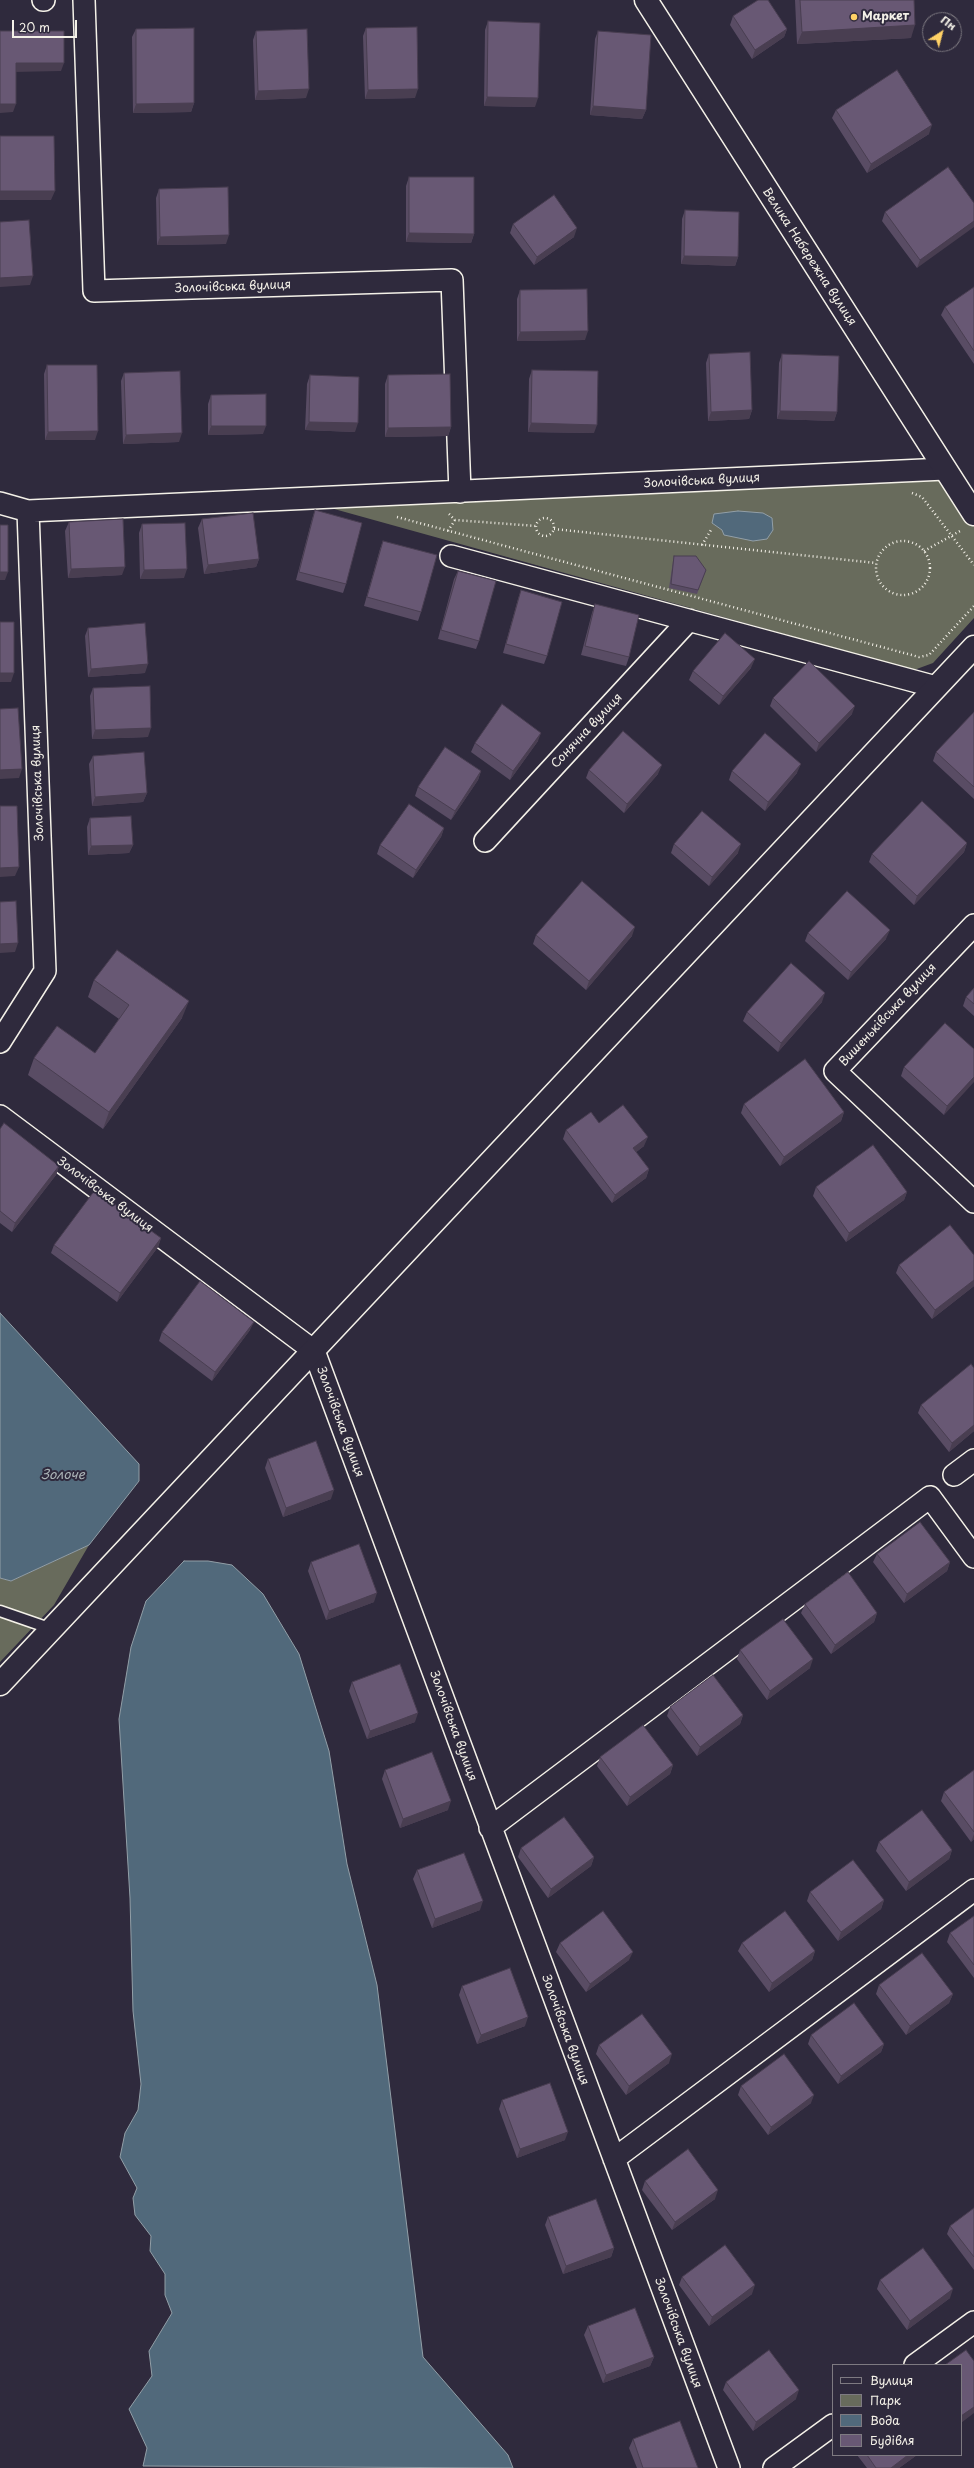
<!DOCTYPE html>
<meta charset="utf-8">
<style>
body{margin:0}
#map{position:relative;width:974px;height:2468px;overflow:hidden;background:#2f2a3d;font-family:"Playpen Sans",sans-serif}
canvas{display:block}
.legend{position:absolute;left:832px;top:2364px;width:130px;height:92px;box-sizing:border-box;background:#2f2a3d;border:1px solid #7e7a81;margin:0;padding:5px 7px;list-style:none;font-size:12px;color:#f4f1e8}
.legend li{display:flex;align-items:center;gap:8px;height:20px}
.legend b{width:20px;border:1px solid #7e7a81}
.north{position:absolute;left:922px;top:12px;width:40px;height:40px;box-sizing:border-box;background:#2f2a3d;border:1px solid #7e7a81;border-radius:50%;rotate:36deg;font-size:11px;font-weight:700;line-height:16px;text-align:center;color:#f4f1e8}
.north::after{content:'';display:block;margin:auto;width:14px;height:18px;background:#ffd166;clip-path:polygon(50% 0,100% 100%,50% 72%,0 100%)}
.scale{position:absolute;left:12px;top:20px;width:65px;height:18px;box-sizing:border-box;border:2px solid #f4f1e8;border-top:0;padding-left:5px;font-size:12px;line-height:14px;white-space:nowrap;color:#f4f1e8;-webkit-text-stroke:3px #2f2a3d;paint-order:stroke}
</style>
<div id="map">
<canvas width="974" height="2468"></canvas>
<ul class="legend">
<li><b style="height:5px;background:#2f2a3d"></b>Вулиця</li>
<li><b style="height:11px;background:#686b5c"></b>Парк</li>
<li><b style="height:11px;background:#51697b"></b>Вода</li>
<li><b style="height:11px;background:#685874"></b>Будівля</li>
</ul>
<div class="north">Пн</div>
<div class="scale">20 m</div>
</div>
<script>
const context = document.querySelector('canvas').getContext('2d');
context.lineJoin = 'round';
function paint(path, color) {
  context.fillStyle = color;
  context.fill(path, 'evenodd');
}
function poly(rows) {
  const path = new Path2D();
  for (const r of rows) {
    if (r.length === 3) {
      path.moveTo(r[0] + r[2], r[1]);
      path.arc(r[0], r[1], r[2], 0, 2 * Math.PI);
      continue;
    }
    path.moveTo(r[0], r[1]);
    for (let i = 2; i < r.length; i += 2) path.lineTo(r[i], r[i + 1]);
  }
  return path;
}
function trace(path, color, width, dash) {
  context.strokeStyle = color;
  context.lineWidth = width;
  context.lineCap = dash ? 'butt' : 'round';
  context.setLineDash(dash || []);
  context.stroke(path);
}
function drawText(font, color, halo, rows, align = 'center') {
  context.font = font + ' "Playpen Sans",sans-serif';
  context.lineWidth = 4;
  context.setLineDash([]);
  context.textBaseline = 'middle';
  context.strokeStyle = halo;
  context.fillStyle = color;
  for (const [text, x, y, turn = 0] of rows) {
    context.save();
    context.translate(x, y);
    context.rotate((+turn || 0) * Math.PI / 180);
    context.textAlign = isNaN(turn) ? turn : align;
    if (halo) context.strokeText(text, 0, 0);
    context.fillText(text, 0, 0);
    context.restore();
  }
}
paint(poly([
 [941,477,974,525,974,618,933,663,914,670,327,507],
 [89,1545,54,1605,0,1662,0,1578,11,1581]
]), '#686b5c');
const water = poly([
 [738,511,763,513,772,518,773,530,767,539,753,541,724,535,722,530,712,523,714,514,738,511],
 [0,1313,139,1464,139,1481,89,1545,11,1581,0,1578,0,1313],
 [184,1561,208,1561,232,1565,263,1594,299,1654,329,1751,347,1864,377,1985,423,2357,508,2455,513,2468,143,2466,147,2448,129,2409,152,2376,149,2351,172,2313,165,2295,165,2274,150,2251,151,2236,135,2215,133,2198,137,2188,120,2157,125,2133,138,2110,141,2084,133,2011,130,1898,119,1719,131,1647,146,1601,184,1561]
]);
paint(water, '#51697b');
trace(water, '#929fa7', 1);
const service = poly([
 [0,1611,52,1629]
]);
const minor = poly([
 [43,0,44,0],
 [84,0,94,291,452,280,460,492],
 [0,503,28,511],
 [451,556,936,687],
 [485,841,689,620],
 [974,925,835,1071,974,1202],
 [0,1042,45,971,28,511,945,469],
 [0,1116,314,1351,729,2468],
 [954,1475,974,1460],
 [490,1828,930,1497,974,1557],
 [614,2159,974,1890],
 [915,2365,974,2322],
 [774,2468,833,2425]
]);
const tertiary = poly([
 [646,0,974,514],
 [0,1684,974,647]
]);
trace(service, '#f4f1e8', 13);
trace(minor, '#f4f1e8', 24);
trace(tertiary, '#f4f1e8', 25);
trace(poly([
 [912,493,922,497,974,565],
 [449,514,455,520,536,526],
 [397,517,919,657,929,655,974,606],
 [545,527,9],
 [554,529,876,563],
 [448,531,455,520],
 [903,568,27],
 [702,545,711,530],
 [924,551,960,531]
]), '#f4f1e8', 2.5, [1, 3]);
trace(service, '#2f2a3d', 10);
trace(minor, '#2f2a3d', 21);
trace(tertiary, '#2f2a3d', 22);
paint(poly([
 [795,0,914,0,911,38,797,44],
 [733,16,787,29,784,37,752,59,730,25],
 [488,21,535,107,484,106,485,30],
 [366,28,415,98,365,99,363,36],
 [136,29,194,103,191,112,133,113,132,37],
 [256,31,306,98,255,100,253,40],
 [598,31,646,110,642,119,590,115,595,39],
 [836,110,929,134,867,173,832,118],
 [409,177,474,234,471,243,406,242,406,186],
 [159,189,226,244,157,245,156,198],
 [974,203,917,268,882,221,885,212],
 [685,210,738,257,735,266,681,264,682,219],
 [513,224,574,237,534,265,510,233],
 [974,287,974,364,941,315,945,307],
 [520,290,585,340,517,341,517,299],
 [709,354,752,410,749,419,708,421,706,363],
 [782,354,837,412,834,421,777,419,779,363],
 [47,365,95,440,45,440,44,374],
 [532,370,594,433,528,432,529,379],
 [124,373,179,442,123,444,121,381],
 [310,375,355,432,305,430,307,384],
 [388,375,451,427,448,436,385,437,385,384],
 [211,395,263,434,208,435,208,404],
 [315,510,346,584,343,593,296,580,312,519],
 [202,519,259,559,256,567,204,574,198,528],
 [69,522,122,575,68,578,65,531],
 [142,524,184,578,140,579,139,533],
 [383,541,421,612,418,621,364,606,380,549],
 [674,556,706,570,697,594,669,588,673,561],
 [458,571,479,641,476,649,438,639,454,579],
 [521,590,547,656,544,664,503,653,518,599],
 [595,604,629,657,626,666,581,655,592,613],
 [88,628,145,673,88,677,85,636],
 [751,668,719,705,689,680,693,671],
 [93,688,148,737,92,739,90,696],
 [773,698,852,714,816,752,770,706],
 [974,712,974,799,933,761,936,752],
 [538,741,510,780,471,752,475,743],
 [93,756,147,793,143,802,92,806,89,764],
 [589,770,658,774,624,813,586,778],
 [481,771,478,780,451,820,415,796,418,787],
 [732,771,797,773,765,811,729,780],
 [90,818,133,845,129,853,88,855,87,827],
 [444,828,441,837,413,878,377,854,380,845],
 [967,843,964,852,914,905,869,862,872,854],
 [674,844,738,853,709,886,671,853],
 [808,933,886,939,848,980,805,941],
 [536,935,632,936,586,990,533,944],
 [94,980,182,1018,103,1129,28,1075,34,1058,95,1053,119,1019,88,997],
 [974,988,974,1016,963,1006,966,997],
 [822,1002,778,1052,743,1021,747,1012],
 [974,1049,944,1115,901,1076,904,1067],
 [744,1104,844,1112,841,1121,780,1166,741,1113],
 [599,1123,644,1146,636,1152,649,1169,646,1178,612,1203,563,1139,566,1130],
 [0,1129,59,1166,56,1175,12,1232,0,1223],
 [816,1187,907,1192,904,1200,846,1242,813,1196],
 [161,1238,158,1247,117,1302,51,1253,54,1245],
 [974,1255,974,1286,932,1319,896,1273,899,1265],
 [250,1330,212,1381,159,1341,162,1332],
 [921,1405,974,1431,949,1452,918,1413],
 [268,1459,331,1499,283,1517,265,1468],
 [877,1554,950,1562,947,1571,904,1603,873,1562],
 [311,1562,374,1602,326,1620,308,1571],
 [805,1604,877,1613,874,1622,831,1654,801,1613],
 [740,1650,810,1668,767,1700,737,1659],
 [352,1682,415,1722,367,1739,349,1691],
 [670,1707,743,1715,740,1724,697,1756,667,1716],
 [600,1757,673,1765,670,1774,627,1806,597,1766],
 [385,1770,448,1810,400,1828,382,1779],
 [974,1770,974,1839,971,1842,941,1801,944,1792],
 [879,1842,952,1850,949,1859,906,1891,876,1851],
 [521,1848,594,1857,591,1866,548,1898,518,1857],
 [417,1870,480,1910,432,1928,413,1879],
 [810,1892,884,1900,881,1909,838,1941,807,1901],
 [974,1916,974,1978,947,1942,950,1933],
 [560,1943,629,1960,586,1992,556,1952],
 [742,1943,815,1951,812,1960,769,1992,738,1951],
 [879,1985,953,1994,949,2003,906,2035,876,1994],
 [462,1986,525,2026,477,2044,459,1995],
 [811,2035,884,2044,881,2052,838,2084,808,2044],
 [599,2045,669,2063,626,2095,596,2054],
 [741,2086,811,2103,768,2135,738,2095],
 [502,2100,565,2140,517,2158,499,2109],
 [645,2181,715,2199,672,2230,642,2190],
 [974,2208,974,2270,947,2234,950,2226],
 [548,2217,614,2248,611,2257,563,2274,545,2225],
 [682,2277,752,2294,709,2326,679,2285],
 [880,2280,950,2298,907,2330,877,2289],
 [588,2326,654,2357,650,2366,603,2383,584,2335],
 [726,2382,796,2399,753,2431,723,2390],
 [633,2439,698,2468,637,2468,629,2448],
 [857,2455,917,2455,899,2468,867,2468]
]), '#594c64');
paint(poly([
 [915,25,911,38,797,44,802,32],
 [787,29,784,37,752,59,755,50],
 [16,63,64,63,61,71,13,72],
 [309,89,306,98,255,100,258,91],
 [418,89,415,98,365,99,368,90],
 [487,97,538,98,535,107,484,106],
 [194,103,191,112,133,113,136,104],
 [0,104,16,104,13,112,0,113],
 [593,106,646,110,642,119,590,115],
 [932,125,929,134,867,173,871,164],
 [0,191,55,191,51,200,0,200],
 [974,221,974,227,917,268,920,260],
 [577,228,574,237,534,265,537,257],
 [409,233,474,234,471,243,406,242],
 [229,235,226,244,157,245,160,237],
 [684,256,738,257,735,266,681,264],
 [33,276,30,285,0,287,0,278],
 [588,331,585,340,517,341,520,332],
 [752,410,749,419,708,421,711,412],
 [780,411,837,412,834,421,777,419],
 [309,422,358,423,355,432,305,430],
 [531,423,597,425,594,433,528,432],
 [211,426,266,426,263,434,208,435],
 [451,427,448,436,385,437,388,428],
 [98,431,95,440,45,440,48,432],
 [182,433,179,442,123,444,126,435],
 [259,559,256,567,204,574,208,565],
 [125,567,122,575,68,578,71,569],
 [187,569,184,578,140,579,144,570],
 [0,572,8,572,5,580,0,580],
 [755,659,751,668,719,705,723,696],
 [148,664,145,673,88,677,91,669],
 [0,673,14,673,11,682,0,682],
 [855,706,852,714,816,752,819,743],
 [151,728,148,737,92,739,95,730],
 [541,733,538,741,510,780,513,771],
 [801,764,797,773,765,811,768,802],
 [662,765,658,774,624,813,627,804],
 [22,769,19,778,0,779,0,770],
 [481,771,478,780,451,820,455,811],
 [147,793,143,802,92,806,95,797],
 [444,828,441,837,413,878,416,870],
 [967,843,964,852,914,905,917,896],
 [741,844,738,853,709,886,712,877],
 [133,845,129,853,88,855,91,846],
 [19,867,15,876,0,877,0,868],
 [635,927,632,936,586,990,589,981],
 [890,930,886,939,848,980,851,972],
 [18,943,15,952,0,953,0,944],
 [825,993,822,1002,778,1052,781,1043],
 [189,1001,182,1018,103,1129,109,1112],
 [974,1077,974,1082,944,1115,947,1106],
 [844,1112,841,1121,780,1166,784,1157],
 [648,1137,644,1146,630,1157,633,1148],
 [59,1166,56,1175,12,1232,15,1223],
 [649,1169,646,1178,612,1203,615,1195],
 [907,1192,904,1200,846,1242,849,1233],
 [161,1238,158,1247,117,1302,120,1293],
 [974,1280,974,1286,932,1319,935,1310],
 [254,1322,250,1330,212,1381,215,1372],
 [974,1425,974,1431,949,1452,952,1443],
 [334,1490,331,1499,283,1517,286,1508],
 [950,1562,947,1571,904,1603,907,1594],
 [377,1593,374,1602,326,1620,329,1611],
 [877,1613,874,1622,831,1654,835,1645],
 [813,1659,810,1668,767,1700,770,1691],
 [418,1713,415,1722,367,1739,370,1731],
 [743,1715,740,1724,697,1756,700,1747],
 [673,1765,670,1774,627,1806,630,1797],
 [451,1801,448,1810,400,1828,403,1819],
 [974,1834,974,1839,971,1842],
 [952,1850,949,1859,906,1891,909,1882],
 [594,1857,591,1866,548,1898,551,1889],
 [884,1900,881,1909,838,1941,841,1932],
 [483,1901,480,1910,432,1928,435,1919],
 [815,1951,812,1960,769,1992,772,1983],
 [633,1952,629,1960,586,1992,590,1984],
 [953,1994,949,2003,906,2035,910,2026],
 [528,2017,525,2026,477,2044,481,2035],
 [884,2044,881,2052,838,2084,841,2076],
 [672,2054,669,2063,626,2095,629,2086],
 [814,2095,811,2103,768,2135,771,2127],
 [568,2132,565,2140,517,2158,520,2149],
 [718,2190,715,2199,672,2230,675,2222],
 [614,2248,611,2257,563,2274,566,2266],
 [755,2285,752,2294,709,2326,712,2317],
 [953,2289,950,2298,907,2330,910,2321],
 [654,2357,650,2366,603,2383,606,2375],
 [799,2390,796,2399,753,2431,756,2422],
 [974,2407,974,2413,961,2423,961,2416],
 [908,2455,917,2455,899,2468,891,2468]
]), '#493e51');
const building = poly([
 [758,0,768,0,787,29,755,50,733,16,758,0],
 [800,0,914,0,915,25,802,32,800,0],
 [488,21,540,23,538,98,487,97,488,21],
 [417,27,418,89,368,90,366,28,417,27],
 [194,28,194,103,136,104,136,29,194,28],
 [307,29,309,89,258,91,256,31,307,29],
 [0,31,64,31,64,63,16,63,16,104,0,104,0,31],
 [598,31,651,35,646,110,593,106,598,31],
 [897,70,932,125,871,164,836,110,897,70],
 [0,136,54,136,55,191,0,191,0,136],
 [948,167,974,203,974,221,920,260,885,212,948,167],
 [409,177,474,177,474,234,409,233,409,177],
 [228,187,229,235,160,237,159,189,228,187],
 [554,195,577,228,537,257,513,224,554,195],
 [685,210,739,212,738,257,684,256,685,210],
 [29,220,33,276,0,278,0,222,29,220],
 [974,287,974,351,945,307,974,287],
 [587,289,588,331,520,332,520,290,587,289],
 [750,352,752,410,711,412,709,354,750,352],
 [782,354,839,356,837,412,780,411,782,354],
 [47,365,97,365,98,431,48,432,47,365],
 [532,370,598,371,597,425,531,423,532,370],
 [180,371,182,433,126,435,124,373,180,371],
 [450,374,451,427,388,428,388,375,450,374],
 [310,375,359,377,358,423,309,422,310,375],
 [266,394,266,426,211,426,211,395,266,394],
 [315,510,362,523,346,584,299,572,315,510],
 [253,513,259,559,208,565,202,519,253,513],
 [123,519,125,567,71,569,69,522,123,519],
 [185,523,187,569,144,570,142,524,185,523],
 [0,525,8,525,8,572,0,572,0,525],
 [383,541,437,555,421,612,367,597,383,541],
 [674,556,696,556,706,570,698,590,671,584,674,556],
 [458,571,496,581,479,641,441,630,458,571],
 [521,590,562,602,547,656,506,644,521,590],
 [595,604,639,615,629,657,585,646,595,604],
 [0,622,14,622,14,673,0,673,0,622],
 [145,623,148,664,91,669,88,628,145,623],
 [725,633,755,659,723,696,693,671,725,633],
 [809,661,855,706,819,743,773,698,809,661],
 [150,686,151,728,95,730,93,688,150,686],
 [502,704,541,733,513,771,475,743,502,704],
 [18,708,22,769,0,770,0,709,18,708],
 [974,712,974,787,936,752,974,712],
 [623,731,662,765,627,804,589,770,623,731],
 [765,733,801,764,768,802,732,771,765,733],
 [445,747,481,771,455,811,418,787,445,747],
 [144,752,147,793,95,797,93,756,144,752],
 [922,801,967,843,917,896,872,854,922,801],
 [409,804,444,828,416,870,380,845,409,804],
 [0,806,17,806,19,867,0,868,0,806],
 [702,811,741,844,712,877,674,844,702,811],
 [131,816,133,845,91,846,90,818,131,816],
 [582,881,635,927,589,981,536,935,582,881],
 [847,891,890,930,851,972,808,933,847,891],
 [16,901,18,943,0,944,0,902,16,901],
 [117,950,189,1001,109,1112,34,1058,57,1026,95,1053,129,1005,94,980,117,950],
 [791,963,825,993,781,1043,747,1012,791,963],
 [974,988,974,1004,966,997,974,988],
 [945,1023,974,1049,974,1077,947,1106,904,1067,945,1023],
 [805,1059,844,1112,784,1157,744,1104,805,1059],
 [623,1105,648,1137,633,1148,649,1169,615,1195,566,1130,591,1112,599,1123,623,1105],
 [4,1123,59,1166,15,1223,0,1211,0,1129,4,1123],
 [873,1145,907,1192,849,1233,816,1187,873,1145],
 [95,1190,161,1238,120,1293,54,1245,95,1190],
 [950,1225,974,1255,974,1280,935,1310,899,1265,950,1225],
 [200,1281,254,1322,215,1372,162,1332,200,1281],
 [971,1364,974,1368,974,1425,952,1443,921,1405,971,1364],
 [316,1441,334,1490,286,1508,268,1459,316,1441],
 [920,1522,950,1562,907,1594,877,1554,920,1522],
 [359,1544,377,1593,329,1611,311,1562,359,1544],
 [848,1572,877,1613,835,1645,805,1604,848,1572],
 [783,1619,813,1659,770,1691,740,1650,783,1619],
 [400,1664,418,1713,370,1731,352,1682,400,1664],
 [713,1675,743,1715,700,1747,670,1707,713,1675],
 [643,1725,673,1765,630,1797,600,1757,643,1725],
 [432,1752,451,1801,403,1819,385,1770,432,1752],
 [974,1770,974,1832,944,1792,974,1770],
 [922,1810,952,1850,909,1882,879,1842,922,1810],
 [564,1817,594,1857,551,1889,521,1848,564,1817],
 [464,1853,483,1901,435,1919,417,1870,464,1853],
 [853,1860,884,1900,841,1932,810,1892,853,1860],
 [603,1911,633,1952,590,1984,560,1943,603,1911],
 [785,1911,815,1951,772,1983,742,1943,785,1911],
 [974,1916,974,1965,950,1933,974,1916],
 [922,1953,953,1994,910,2026,879,1985,922,1953],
 [510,1968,528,2017,481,2035,462,1986,510,1968],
 [854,2003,884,2044,841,2076,811,2035,854,2003],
 [642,2014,672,2054,629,2086,599,2045,642,2014],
 [784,2054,814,2095,771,2127,741,2086,784,2054],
 [550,2083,568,2132,520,2149,502,2100,550,2083],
 [688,2149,718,2190,675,2222,645,2181,688,2149],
 [596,2199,614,2248,566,2266,548,2217,596,2199],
 [974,2208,974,2257,950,2226,974,2208],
 [725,2245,755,2285,712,2317,682,2277,725,2245],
 [923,2248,953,2289,910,2321,880,2280,923,2248],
 [635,2308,654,2357,606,2375,588,2326,635,2308],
 [769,2350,799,2390,756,2422,726,2382,769,2350],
 [966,2350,974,2361,974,2407,961,2416,961,2365,945,2365,966,2350],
 [680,2421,698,2468,643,2468,633,2439,680,2421],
 [867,2455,908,2455,891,2468,876,2468,867,2455]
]);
paint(building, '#685874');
trace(building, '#493e51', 1);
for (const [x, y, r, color] of [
 [854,17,4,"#ffd166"]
]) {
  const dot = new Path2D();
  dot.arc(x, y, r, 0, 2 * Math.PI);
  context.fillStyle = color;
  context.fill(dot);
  trace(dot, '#2f2a3d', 1.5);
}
drawText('bold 12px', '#f4f1e8', '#2f2a3d', [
 ["Маркет",862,17]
], 'left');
drawText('12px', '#f4f1e8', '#2f2a3d', [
 ["Велика Набережна вулиця",809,257,57],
 ["Золочівська вулиця",233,287,-2],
 ["Золочівська вулиця",702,481,-3],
 ["Сонячна вулиця",587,731,-47],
 ["Золочівська вулиця",38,783,-92],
 ["Вишеньківська вулиця",888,1015,-47],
 ["Золочівська вулиця",105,1195,37],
 ["Золочівська вулиця",340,1422,70],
 ["Золочівська вулиця",453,1726,70],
 ["Золочівська вулиця",565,2030,70],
 ["Золочівська вулиця",678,2333,70]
]);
drawText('italic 13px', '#abb4b7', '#2f2a3d', [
 ["Золоче",63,1475]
]);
</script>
